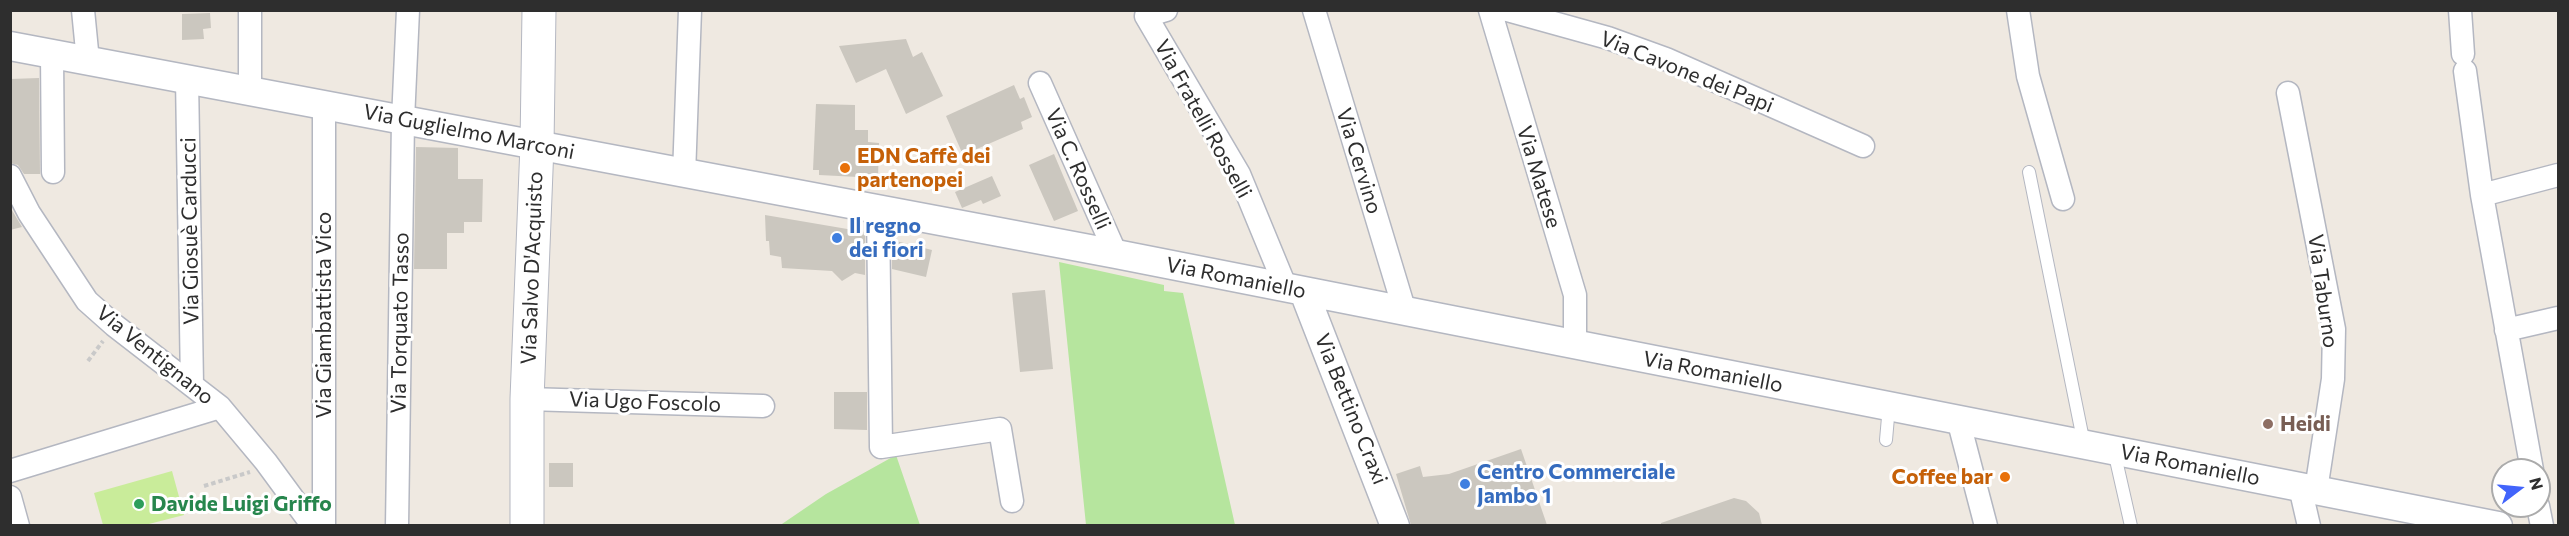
<!DOCTYPE html>
<meta charset="utf-8">
<style>
body{margin:0}
#map{position:relative;width:2569px;height:536px;overflow:hidden;background:#efe9e1;font-family:Commissioner,sans-serif}
canvas{display:block}
.frame{position:absolute;inset:0;border:12px solid #2e2e2e;pointer-events:none}
.north{position:absolute;left:2491px;top:458px;width:60px;height:60px;box-sizing:border-box;background:#fff;border:2px solid #ababab;border-radius:50%;rotate:74deg;font-size:16px;font-weight:700;line-height:24px;text-align:center;color:#2e2e2e}
.north::after{content:'';display:block;margin:auto;width:21px;height:27px;background:#4264fb;clip-path:polygon(50% 0,100% 100%,50% 72%,0 100%)}
</style>
<div id="map">
<canvas width="2569" height="536"></canvas>
<div class="frame"></div>
<div class="north">N</div>
</div>
<script>
const context = document.querySelector('canvas').getContext('2d');
context.lineJoin = 'round';
function paint(path, color) {
  context.fillStyle = color;
  context.fill(path, 'evenodd');
}
function poly(rows) {
  const path = new Path2D();
  for (const r of rows) {
    path.moveTo(r[0], r[1]);
    for (let i = 2; i < r.length; i += 2) path.lineTo(r[i], r[i + 1]);
  }
  return path;
}
function trace(path, color, width, dash) {
  context.strokeStyle = color;
  context.lineWidth = width;
  context.lineCap = dash ? 'butt' : 'round';
  context.setLineDash(dash || []);
  context.stroke(path);
}
function drawText(font, color, halo, rows, align = 'center') {
  context.font = font + ' Commissioner,sans-serif';
  context.lineWidth = 6;
  context.setLineDash([]);
  context.textBaseline = 'middle';
  context.strokeStyle = halo;
  context.fillStyle = color;
  for (const [text, x, y, turn = 0] of rows) {
    context.save();
    context.translate(x, y);
    context.rotate((+turn || 0) * Math.PI / 180);
    context.textAlign = isNaN(turn) ? turn : align;
    if (halo) context.strokeText(text, 0, 0);
    context.fillText(text, 0, 0);
    context.restore();
  }
}
paint(poly([
 [1059,262,1164,285,1164,291,1183,293,1235,525,1086,525],
 [896,455,920,525,779,526,826,494]
]), '#b6e59e');
paint(poly([
 [172,471,184,515,145,525,103,525,94,493]
]), '#c9ec9a');
paint(poly([
 [210,13,211,28,203,29,204,39,182,40,182,14],
 [906,39,913,57,922,52,943,96,906,114,886,69,856,83,839,46],
 [39,78,40,174,24,174,18,165,10,163,10,79],
 [1014,85,1020,99,1024,97,1032,117,1021,122,1023,129,963,155,946,116],
 [816,104,855,105,855,130,868,130,868,142,879,143,878,178,819,175,819,170,813,170],
 [416,147,458,148,458,179,483,179,482,222,464,222,464,233,447,233,447,269,414,269],
 [1054,154,1078,211,1054,221,1029,165],
 [992,176,1001,196,983,204,981,200,962,208,955,192],
 [10,207,22,227,10,230],
 [765,215,865,232,865,275,855,273,842,281,832,271,782,268,781,257,770,255,769,241,766,241],
 [892,240,932,250,926,277,892,269],
 [1045,290,1053,369,1020,372,1012,293],
 [834,392,867,392,867,430,834,429],
 [1521,449,1547,525,1411,525,1396,474,1420,466,1423,477,1449,474],
 [549,463,573,463,573,487,549,487],
 [1734,498,1746,501,1759,513,1762,525,1661,525,1661,523]
]), '#cbc7bf');
const service = poly([
 [2029,172,2084,444],
 [1886,440,1889,406],
 [2114,451,2131,526]
]);
const minor = poly([
 [83,10,88,61],
 [1166,10,1146,16,1239,174,1286,288],
 [1314,10,1405,312],
 [1490,10,1575,295,1575,345],
 [1507,10,1608,38,1666,59,1863,146],
 [2018,10,2028,76,2063,199],
 [2460,10,2463,54],
 [52,54,53,172],
 [2465,71,2482,195,2532,470],
 [187,78,192,385],
 [1040,83,1116,254],
 [250,90,250,10],
 [2288,93,2334,329,2333,379,2316,490],
 [324,104,324,526],
 [684,175,690,10],
 [10,176,29,213,87,301,114,325,220,407,266,462,313,526],
 [2482,195,2558,175],
 [878,211,881,447,1000,429,1012,501],
 [2506,330,2558,318],
 [527,399,763,406],
 [1958,419,1986,526],
 [10,471,220,407],
 [2300,487,2309,526],
 [10,497,18,526],
 [2538,506,2542,526],
 [397,526,403,120,408,10]
]);
const tertiary = poly([
 [10,46,1116,254,2498,526],
 [1304,292,1395,526]
]);
const secondary = poly([
 [527,526,527,399,537,145,539,10]
]);
trace(service, '#b4b7c1', 14);
trace(minor, '#b4b7c1', 25);
trace(tertiary, '#b4b7c1', 31);
trace(secondary, '#b4b7c1', 35);
trace(poly([
 [88,361,103,341],
 [204,486,250,472]
]), '#c9c9c9', 4, [4.5, 3]);
trace(service, '#fff', 12);
trace(minor, '#fff', 22);
trace(tertiary, '#fff', 28);
trace(secondary, '#fff', 33);
for (const [x, y, r, color] of [
 [845,168,6,"#e8710a"],
 [837,238,6,"#3f7fe0"],
 [2268,424,6,"#8d6e63"],
 [2005,477,6,"#e8710a"],
 [1465,484,6,"#3f7fe0"],
 [139,504,6,"#2e9e5b"]
]) {
  const dot = new Path2D();
  dot.arc(x, y, r, 0, 2 * Math.PI);
  context.fillStyle = color;
  context.fill(dot);
  trace(dot, '#fff', 2);
}
drawText('21px', '#2e2e2e', '#fff', [
 ["Via Cavone dei Papi",1687,72,22],
 ["Via Fratelli Rosselli",1203,119,61],
 ["Via Guglielmo Marconi",469,132,11],
 ["Via Cervino",1359,161,73],
 ["Via C. Rosselli",1078,169,66],
 ["Via Matese",1539,177,73],
 ["Via Giosuè Carducci",190,231,-91],
 ["Via Salvo D'Acquisto",532,268,-88],
 ["Via Romaniello",1236,278,11],
 ["Via Taburno",2323,291,82],
 ["Via Giambattista Vico",324,315,-90],
 ["Via Torquato Tasso",400,323,-89],
 ["Via Ventignano",155,355,39],
 ["Via Romaniello",1713,372,11],
 ["Via Ugo Foscolo",645,402,2],
 ["Via Bettino Craxi",1351,409,68],
 ["Via Romaniello",2190,465,11]
]);
drawText('bold 21px', '#c56008', '#fff', [
 ["EDN Caffè dei",857,156],
 ["partenopei",857,180],
 ["Coffee bar",1993,477,"right"]
], 'left');
drawText('bold 21px', '#366cbe', '#fff', [
 ["Il regno",849,226],
 ["dei fiori",849,250],
 ["Centro Commerciale",1477,472],
 ["Jambo 1",1477,496]
], 'left');
drawText('bold 21px', '#785e54', '#fff', [
 ["Heidi",2280,424]
], 'left');
drawText('bold 21px', '#27864d', '#fff', [
 ["Davide Luigi Griffo",151,504]
], 'left');
</script>
